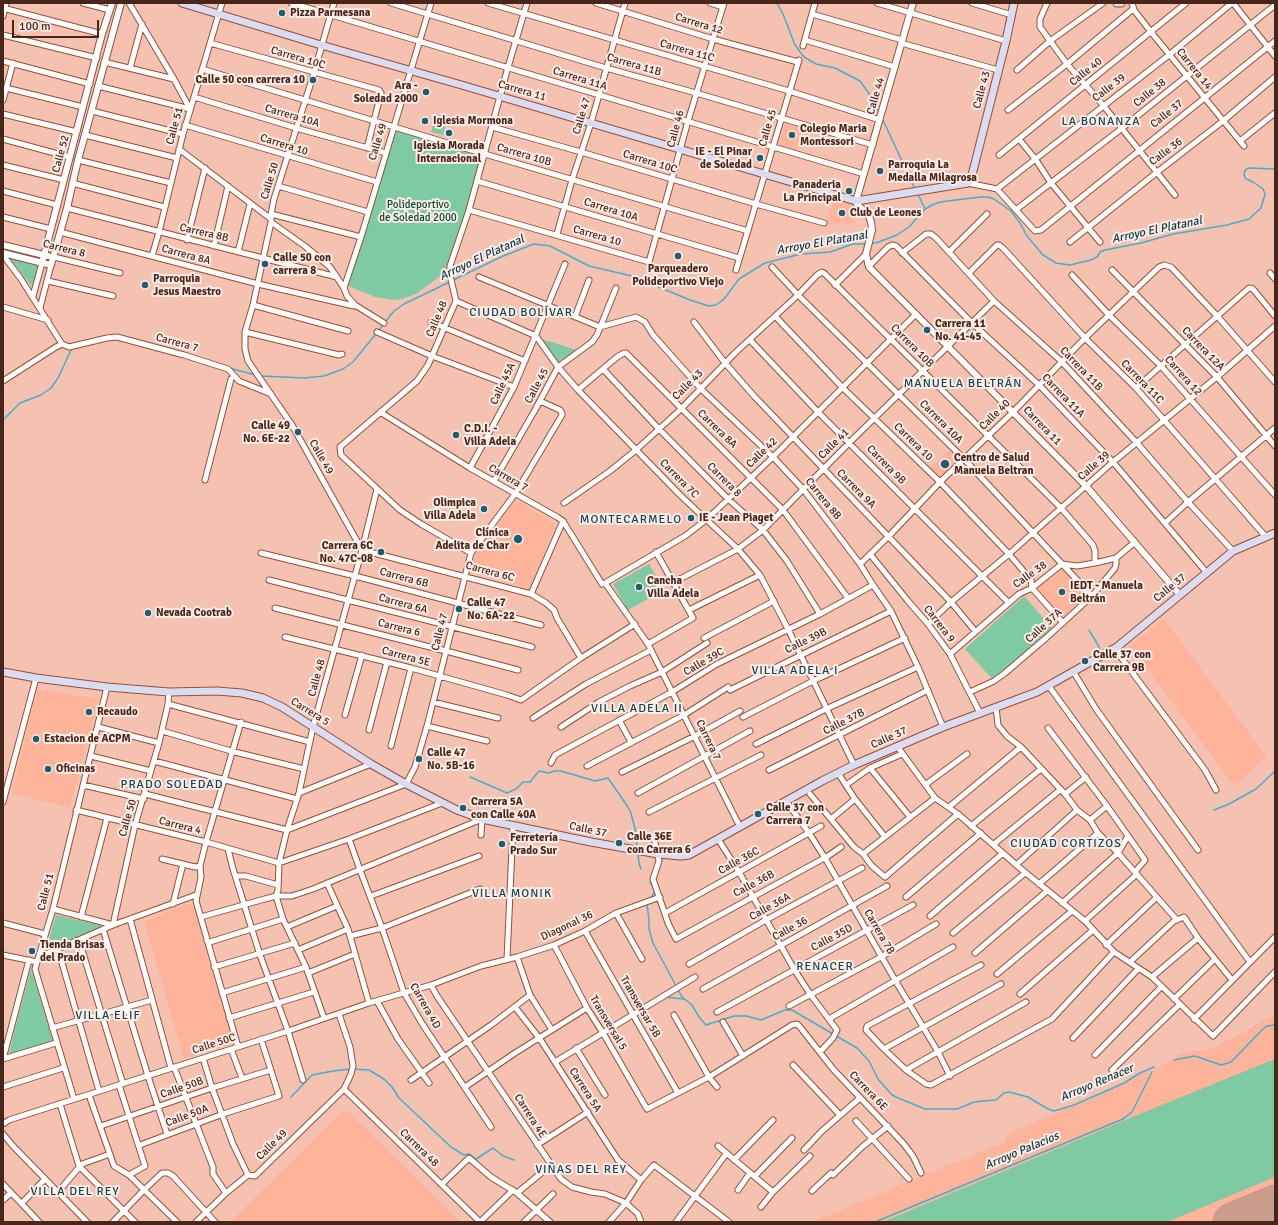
<!DOCTYPE html>
<meta charset="utf-8">
<style>
body{margin:0}
#map{position:relative;width:1278px;height:1225px;overflow:hidden;background:#f5c2b1;font-family:Signika,sans-serif}
canvas{display:block}
.frame{position:absolute;inset:0;border:4px solid #47271c;pointer-events:none}
.scale{position:absolute;left:12px;top:20px;width:87px;height:18px;box-sizing:border-box;border:2px solid #47271c;border-top:0;padding-left:5px;font-size:12px;line-height:14px;white-space:nowrap;color:#47271c;-webkit-text-stroke:3px #feece6;paint-order:stroke}
</style>
<div id="map">
<canvas width="1278" height="1225"></canvas>
<div class="frame"></div>
<div class="scale">100 m</div>
</div>
<script>
const context = document.querySelector('canvas').getContext('2d');
context.lineJoin = 'round';
function paint(path, color) {
  context.fillStyle = color;
  context.fill(path, 'evenodd');
}
function poly(rows) {
  const path = new Path2D();
  for (const r of rows) {
    path.moveTo(r[0], r[1]);
    for (let i = 2; i < r.length; i += 2) path.lineTo(r[i], r[i + 1]);
  }
  return path;
}
function trace(path, color, width, dash) {
  context.strokeStyle = color;
  context.lineWidth = width;
  context.lineCap = dash ? 'butt' : 'round';
  context.setLineDash(dash || []);
  context.stroke(path);
}
function drawText(font, color, halo, rows, align = 'center') {
  context.font = font + ' Signika,sans-serif';
  context.lineWidth = 4;
  context.setLineDash([]);
  context.textBaseline = 'middle';
  context.strokeStyle = halo;
  context.fillStyle = color;
  for (const [text, x, y, turn = 0] of rows) {
    context.save();
    context.translate(x, y);
    context.rotate((+turn || 0) * Math.PI / 180);
    context.textAlign = isNaN(turn) ? turn : align;
    if (halo) context.strokeText(text, 0, 0);
    context.fillText(text, 0, 0);
    context.restore();
  }
}
paint(poly([
 [785,122,803,127,796,152,779,147],
 [834,198,854,203,855,223,827,224],
 [950,449,961,460,941,479,930,469],
 [516,500,556,524,529,589,471,566,476,554],
 [1062,566,1088,595,1062,618,1036,589],
 [1164,619,1267,757,1234,786,1130,646],
 [37,689,98,699,70,808,12,793],
 [185,904,195,905,234,1043,184,1059,144,922],
 [1275,1015,1275,1222,812,1222,1007,1141,1005,1135,1125,1083,1139,1075,1158,1068,1178,1055,1187,1052,1210,1049,1245,1032,1262,1020],
 [344,1111,347,1111,350,1113,461,1222,230,1222,340,1113]
]), '#fdb49b');
paint(poly([
 [436,114,448,118,443,135,431,132],
 [394,128,483,154,459,237,443,274,416,294,402,299,395,300,375,297,348,286],
 [9,257,41,264,34,289],
 [542,339,577,350,558,362],
 [649,564,664,590,628,610,613,584],
 [1024,596,1052,628,993,680,965,649],
 [56,915,104,926,46,950],
 [31,969,53,1042,9,1055,16,1025],
 [1275,1059,1275,1177,1167,1222,883,1222,1152,1109]
]), '#7ecaa2');
trace(poly([
 [777,3,783,14,795,45,804,57,816,64,835,68,860,81,868,92,879,113],
 [882,118,915,189],
 [918,194,925,209],
 [871,243,876,243,897,235,909,227,925,209,932,205,940,202,980,197,988,197,994,199,1011,211,1020,223,1027,236,1043,255,1056,263,1070,265,1091,260,1097,257,1100,252,1105,250,1141,243,1173,234,1227,225,1249,219,1261,208,1265,194,1263,189,1253,182,1246,179,1244,175,1245,170,1249,168,1275,169],
 [385,322,394,311,404,304,503,256,534,244,550,246,589,266,632,276,690,300,709,306,716,305,724,299,739,279,765,263,801,254,830,252,853,244,867,244],
 [229,368,256,375],
 [260,376,305,378,324,376,343,369,353,362,383,325],
 [3,420,20,403,41,395,51,388,58,378,71,350],
 [1089,630,1098,645,1101,652],
 [470,777,507,793,516,789,523,782,530,782,539,771,549,773,554,771,561,771,595,781,608,778,628,807,631,813,636,833,637,845],
 [1214,810,1229,804,1256,789,1275,771],
 [638,854,639,863,641,869],
 [650,882,654,888],
 [651,898,655,891],
 [647,904,649,920,649,929,653,943,682,997,692,1005,699,1017,706,1025,734,1016,746,1016,761,1020,785,1010,792,1010,857,1048,869,1061,878,1079,892,1095,898,1098,925,1109,957,1109,974,1102,983,1101,996,1100,1004,1093,1009,1092,1028,1097,1048,1109,1054,1111,1074,1105,1124,1083,1140,1073,1154,1067],
 [665,997,684,999],
 [1174,1060,1195,1056,1221,1065,1231,1062,1263,1029,1267,1026,1275,1025],
 [291,1097,312,1075,333,1071,352,1069,369,1070,384,1079,392,1087,399,1098,451,1147,464,1155,469,1154,476,1159,493,1148,503,1156,514,1160],
 [875,1222,1123,1119,1132,1112,1152,1072]
]), '#46aecc', 1.5);
trace(poly([
 [1232,1222,1275,1204]
]), '#ca9c8c', 39);
const minor = poly([
 [83,3,110,10],
 [129,3,174,79,190,109],
 [291,3,864,174],
 [334,3,314,73,274,199,271,214,271,222,253,305,245,332,245,349,248,361,292,425,362,550],
 [391,3,606,68,696,93,873,145],
 [488,3,789,91,880,120],
 [596,3,713,39,798,62],
 [710,3,723,7],
 [877,3,1006,41],
 [972,3,1012,15],
 [1047,3,1040,19,1040,27,1067,64,1103,105,1175,195],
 [1132,3,1134,10,1151,32,1244,146],
 [1233,3,1275,56],
 [3,8,102,34],
 [812,14,902,40],
 [3,16,6,3],
 [3,35,97,58],
 [805,40,895,67],
 [210,43,379,90,381,93,367,148],
 [901,43,998,70],
 [803,46,815,3],
 [3,61,90,84],
 [104,62,174,79],
 [130,68,142,24],
 [202,69,454,145,748,231],
 [1017,70,1050,41,1103,3],
 [98,86,190,109],
 [6,88,83,107],
 [194,97,296,128,386,153],
 [3,100,13,63],
 [1008,110,1067,64,1133,9],
 [92,111,183,134],
 [3,114,77,132],
 [185,125,377,182],
 [492,127,581,152,756,204,824,223],
 [85,135,177,158],
 [3,139,69,157],
 [1019,139,1036,160,1051,183,1100,242],
 [1240,141,1275,113],
 [179,149,271,219],
 [999,155,1186,3],
 [78,160,171,183],
 [3,165,64,180],
 [477,181,739,258],
 [72,183,164,207],
 [968,183,997,189,1035,231,1041,230,1275,41],
 [278,186,368,212],
 [997,189,1169,55,1232,3],
 [3,191,57,205],
 [67,208,337,277],
 [1017,209,1121,129,1275,5],
 [469,210,649,262,688,121,724,3],
 [271,214,361,237],
 [3,217,51,229],
 [271,222,306,247,330,267,344,288,347,296,355,305,384,323],
 [60,232,258,284,354,306],
 [557,234,572,180,591,123,625,3],
 [187,240,205,168],
 [1070,242,1156,173,1223,121,1275,77],
 [214,246,228,186],
 [238,252,250,204],
 [949,252,987,214],
 [902,253,926,234,931,234,936,238,994,301,1061,361,1137,443,1188,502,1233,551],
 [3,255,21,279,62,344,69,347,107,338,117,337,184,355,228,369,239,381,271,394],
 [152,256,159,232,183,134,222,3],
 [54,257,120,273],
 [869,266,888,247,892,245,896,246,972,323,1039,385,1113,462,1207,573],
 [772,267,798,295,964,459,1092,596],
 [736,270,799,60],
 [1112,270,1217,377,1275,446],
 [969,273,997,245,999,245,1003,248,1085,338,1136,388,1266,537],
 [1270,273,1275,279],
 [1072,275,1109,315,1161,366,1275,495],
 [479,277,600,327,636,317,645,322,653,335,701,389,773,457,803,489,860,564,873,585,891,611,918,667,943,727],
 [48,281,113,296],
 [835,285,866,254],
 [344,288,361,237,431,3],
 [33,296,42,263],
 [456,301,536,336,558,367,578,390,681,496,738,549,760,575,788,629,854,765],
 [253,305,348,331],
 [3,307,48,320],
 [40,308,51,265],
 [775,316,842,387,940,482,1009,554,1031,580,1032,588,1063,623],
 [575,317,589,280],
 [431,322,525,361],
 [694,322,725,363,754,396,951,602,975,631],
 [245,332,339,355,342,354],
 [377,332,432,356,514,387],
 [750,340,818,412,1009,603],
 [603,369,659,429,728,499,763,530,787,561,820,614],
 [3,381,56,347,62,344],
 [1136,388,1249,288,1253,289,1275,316],
 [578,390,617,357,624,353,626,353,783,510,848,598],
 [380,412,470,468,557,517,563,521,602,584],
 [470,468,514,387,565,264],
 [205,480,231,379],
 [494,481,535,410,558,367,592,342,597,335,616,288],
 [564,503,610,471,636,450,681,409,736,352,798,295,817,275,822,272,825,274,1061,508,1093,545,1095,551,1095,563],
 [1165,523,1188,502,1275,428],
 [362,550,531,594,546,603,554,610,557,618,581,658],
 [261,553,355,576,541,625],
 [471,553,421,524,400,510,341,455,340,447,417,381,428,365,456,301,450,275,450,266,469,210,508,67,527,3],
 [870,554,908,601,928,624,950,654,980,713],
 [860,564,889,536,940,482,1013,412,1085,338,1159,267,1164,265,1171,267,1218,317,1275,382],
 [269,580,532,647],
 [674,582,738,549,763,530,849,443,994,301],
 [531,594,563,521],
 [275,608,446,651,518,670],
 [689,610,760,575],
 [928,624,951,602,1009,554,1113,462,1217,377,1275,326],
 [285,637,411,668,507,695,521,700,581,658,635,624],
 [704,638,774,601],
 [648,644,693,618,656,552],
 [1114,648,1205,770,1216,790],
 [950,654,1019,594,1032,588,1062,564,1077,566,1095,563,1116,558,1135,542],
 [1073,671,1096,709,1198,850],
 [1048,685,1250,962],
 [730,690,891,611],
 [970,692,994,681,1005,673,1046,638,1092,596,1115,568,1116,564,1116,558],
 [433,702,498,718],
 [168,704,310,742],
 [996,707,998,725,1007,736,1021,747,1065,794,1077,810,1090,820,1098,833,1118,853,1177,920],
 [345,715,362,655],
 [743,717,813,681,905,638],
 [533,718,586,684,651,650],
 [619,720,631,742],
 [427,726,487,741],
 [98,727,159,743],
 [561,727,599,702,630,686,662,672,707,643],
 [1048,728,1107,806,1145,860,1135,872],
 [369,730,387,662],
 [162,731,231,751,304,769],
 [756,744,826,709,918,667],
 [391,746,411,668],
 [897,746,935,798,958,814,1021,869,1085,921,1114,952,1152,977,1213,1036,1275,972],
 [91,756,151,771],
 [154,761,297,799],
 [551,763,555,755,672,692,717,664,820,614,873,585],
 [587,766,684,715,728,687],
 [870,768,910,817],
 [769,770,928,690],
 [622,772,695,736,740,711],
 [838,773,855,799,885,837],
 [83,785,144,799],
 [846,785,870,768,902,754],
 [925,785,967,754],
 [299,793,371,764],
 [638,793,750,731],
 [145,794,287,830,406,784,415,767,427,726,471,553,515,494,562,415,562,413,560,410,540,401],
 [810,794,854,847,863,854,872,866,885,877,958,814],
 [1065,794,1086,777],
 [786,801,809,833,825,858,895,980,938,1052,950,1076],
 [3,802,36,678],
 [949,807,1021,747],
 [76,810,206,842,279,863,349,839,442,803],
 [649,812,761,755],
 [831,819,855,799],
 [1090,820,1107,806],
 [971,826,1041,769],
 [740,827,648,644,605,583,685,536,706,520,773,457,915,315],
 [654,838,659,861,653,879,668,923,676,939,828,856,841,847],
 [349,839,360,870,382,928,404,993,423,1025,491,1127],
 [718,839,739,872,794,969,810,994,837,1030,833,1038,820,1052],
 [994,844,1060,790],
 [228,849,233,869,260,955,288,1031,303,1080],
 [863,854,935,798],
 [162,859,195,867,200,866],
 [1016,865,1077,810],
 [236,876,246,876,278,885],
 [327,883,348,929,369,1003],
 [1039,884,1098,833],
 [371,896,479,856],
 [906,897,981,833],
 [1062,903,1118,853,1128,836],
 [173,904,183,864],
 [53,909,113,925,135,825,159,743,168,704,169,692],
 [616,913,642,959],
 [665,913,739,872,821,826],
 [930,916,1003,853],
 [81,917,107,818],
 [201,917,261,900,276,896,292,896,313,889,482,819,481,835],
 [130,919,171,1068],
 [1085,921,1137,874],
 [3,923,45,934],
 [287,927,337,906],
 [103,929,148,1076,167,1134],
 [585,931,678,1093],
 [953,933,1025,873],
 [350,936,382,928,480,889],
 [79,940,123,1084],
 [207,941,210,942,283,919],
 [554,945,587,1008,603,1033,647,1109,709,1077,792,1025,797,1024,800,1027,833,1069,903,1143,913,1156,921,1173],
 [1106,945,1157,897],
 [58,949,99,1091],
 [298,950,348,929],
 [975,953,1047,891],
 [3,955,37,962],
 [39,957,113,925,196,895],
 [517,957,530,995,552,1030],
 [507,959,513,826],
 [1130,962,1174,921,1184,917,1198,938,1232,980],
 [689,964,766,920,862,868],
 [981,965,867,1026,866,1030,884,1049,906,1070,926,1084,931,1085,1052,1019,1114,952],
 [214,967,295,943],
 [308,973,355,954],
 [997,974,1072,911],
 [1152,977,1198,938],
 [431,985,437,996,561,1179,572,1187,591,1192,605,1194,626,1203,638,1214,641,1222],
 [703,989,887,886],
 [222,993,306,967],
 [1020,994,1093,930],
 [1174,999,1215,959],
 [377,1001,398,1039,429,1083],
 [789,1006,881,957,936,924],
 [515,1007,540,1039,618,1160,641,1180],
 [717,1012,913,905],
 [674,1015,709,1077,717,1087],
 [229,1018,314,992],
 [324,1018,306,967,283,919,276,896,278,890,279,863,287,830,299,793,313,727,362,550,377,489],
 [829,1019,953,947],
 [1194,1019,1275,937],
 [723,1022,743,1056],
 [52,1028,152,1000],
 [1073,1038,1138,969],
 [238,1047,196,901,201,877,200,866,206,842,241,722],
 [576,1048,605,1095],
 [231,1049,242,1078],
 [884,1049,1001,984],
 [1095,1055,1161,987],
 [203,1058,212,1088,233,1144,248,1175],
 [3,1059,29,960],
 [3,1059,56,1043],
 [555,1062,695,977],
 [793,1065,840,1115],
 [174,1067,213,1167,213,1174,226,1193],
 [906,1070,1026,1002],
 [1112,1070,1180,1004],
 [411,1080,491,1025,530,995],
 [119,1085,145,1166,129,1175],
 [3,1087,63,1068],
 [465,1087,515,1053,587,1008],
 [344,1089,480,1222],
 [89,1095,114,1166,129,1175,177,1222],
 [74,1099,35,969,53,909,107,687],
 [60,1104,79,1166,135,1222],
 [856,1121,909,1179],
 [3,1124,9,1120,288,1031,369,1003,431,985,481,966,517,957,554,945,585,931,616,913,660,897],
 [101,1126,212,1088,271,1070],
 [3,1134,13,1146,87,1222],
 [140,1145,223,1114,279,1096,261,1039],
 [537,1145,588,1112],
 [718,1146,773,1192],
 [804,1150,822,1131,860,1098],
 [734,1160,773,1120],
 [833,1175,862,1147,888,1126],
 [755,1176,792,1138],
 [3,1184,39,1222],
 [442,1184,469,1158,491,1177,517,1193,550,1222],
 [738,1190,750,1173],
 [812,1191,831,1173],
 [58,1192,82,1164,110,1154],
 [517,1193,551,1165],
 [3,1200,11,1193],
 [22,1203,45,1179],
 [761,1207,773,1192,810,1156],
 [113,1222,144,1190,162,1173,168,1173,173,1176,215,1222],
 [196,1222,226,1193,248,1175,255,1176,344,1089,351,1074,353,1066,350,1047,339,1014],
 [480,1222,513,1190],
 [524,1222,553,1194],
 [609,1222,626,1203,641,1180,654,1165,729,1222],
 [676,1222,726,1154]
]);
const tertiary = poly([
 [913,3,856,201,857,204,869,216,871,222,872,230,866,254,869,267,1086,486,1180,595],
 [3,245,48,256],
 [3,253,51,265,67,208,78,160,121,3],
 [42,263,102,34,112,3]
]);
const secondary = poly([
 [182,3,321,45,458,84,856,201,968,183,971,179,1006,41,1014,3],
 [1117,3,1121,3],
 [3,672,36,678,107,687,169,692,217,691,242,693,263,698,282,707,371,764,406,784,457,810,482,819,591,842,658,854,681,856,689,855,822,781,854,765,943,727,1037,692,1117,647,1233,551,1275,533]
]);
trace(minor, '#974e34', 7);
trace(tertiary, '#974e34', 8);
trace(secondary, '#974e34', 9);
trace(minor, '#fff', 5);
trace(tertiary, '#fff', 6);
trace(secondary, '#dadcf1', 7);
for (const [x, y, r, color] of [
 [282,13,4,"#1b5f72"],
 [313,80,4,"#1b5f72"],
 [426,92,4,"#1b5f72"],
 [425,121,4,"#1b5f72"],
 [449,133,4,"#1b5f72"],
 [792,135,4,"#1b5f72"],
 [760,158,4,"#1b5f72"],
 [880,171,4,"#1b5f72"],
 [849,191,4,"#1b5f72"],
 [842,213,4,"#1b5f72"],
 [678,256,4,"#1b5f72"],
 [265,264,4,"#1b5f72"],
 [145,285,4,"#1b5f72"],
 [927,330,4,"#1b5f72"],
 [298,432,4,"#1b5f72"],
 [456,435,4,"#1b5f72"],
 [945,464,5,"#1b5f72"],
 [484,509,4,"#1b5f72"],
 [691,518,4,"#1b5f72"],
 [518,539,5,"#1b5f72"],
 [381,552,4,"#1b5f72"],
 [639,587,4,"#1b5f72"],
 [1062,592,4,"#1b5f72"],
 [459,609,4,"#1b5f72"],
 [148,613,4,"#1b5f72"],
 [1085,661,4,"#1b5f72"],
 [89,712,4,"#1b5f72"],
 [36,739,4,"#1b5f72"],
 [419,759,4,"#1b5f72"],
 [48,769,4,"#1b5f72"],
 [463,808,4,"#1b5f72"],
 [758,814,4,"#1b5f72"],
 [619,843,4,"#1b5f72"],
 [502,844,4,"#1b5f72"],
 [32,951,4,"#1b5f72"]
]) {
  const dot = new Path2D();
  dot.arc(x, y, r, 0, 2 * Math.PI);
  context.fillStyle = color;
  context.fill(dot);
  trace(dot, '#feece6', 1.5);
}
drawText('bold 11px', '#47271c', '#feece6', [
 ["Pizza Parmesana",290,13],
 ["Calle 50 con carrera 10",305,80,"right"],
 ["Ara -",418,86,"right"],
 ["Soledad 2000",418,99,"right"],
 ["Iglesia Mormona",433,121],
 ["Colegio Maria",800,129],
 ["Montessori",800,142],
 ["Iglesia Morada",449,146,"center"],
 ["Internacional",449,159,"center"],
 ["IE - El Pinar",752,152,"right"],
 ["de Soledad",752,165,"right"],
 ["Parroquia La",888,165],
 ["Medalla Milagrosa",888,178],
 ["Panaderia",841,185,"right"],
 ["La Principal",841,198,"right"],
 ["Club de Leones",850,213],
 ["Calle 50 con",273,258],
 ["carrera 8",273,271],
 ["Parqueadero",678,269,"center"],
 ["Polideportivo Viejo",678,282,"center"],
 ["Parroquia",153,279],
 ["Jesus Maestro",153,292],
 ["Carrera 11",935,324],
 ["No. 41-45",935,337],
 ["Calle 49",290,426,"right"],
 ["No. 6E-22",290,439,"right"],
 ["C.D.I. -",464,429],
 ["Villa Adela",464,442],
 ["Centro de Salud",954,458],
 ["Manuela Beltran",954,471],
 ["Olimpica",476,503,"right"],
 ["Villa Adela",476,516,"right"],
 ["IE - Jean Piaget",699,518],
 ["Clínica",509,533,"right"],
 ["Adelita de Char",509,546,"right"],
 ["Carrera 6C",373,546,"right"],
 ["No. 47C-08",373,559,"right"],
 ["Cancha",647,581],
 ["Villa Adela",647,594],
 ["IEDT - Manuela",1070,586],
 ["Beltrán",1070,599],
 ["Calle 47",467,603],
 ["No. 6A-22",467,616],
 ["Nevada Cootrab",156,613],
 ["Calle 37 con",1093,655],
 ["Carrera 9B",1093,668],
 ["Recaudo",97,712],
 ["Estacion de ACPM",44,739],
 ["Calle 47",427,753],
 ["No. 5B-16",427,766],
 ["Oficinas",56,769],
 ["Carrera 5A",471,802],
 ["con Calle 40A",471,815],
 ["Calle 37 con",766,808],
 ["Carrera 7",766,821],
 ["Calle 36E",627,837],
 ["con Carrera 6",627,850],
 ["Ferretería",510,838],
 ["Prado Sur",510,851],
 ["Tienda Brisas",40,945],
 ["del Prado",40,958]
], 'left');
drawText('11px', '#47271c', '#feece6', [
 ["Carrera 12",699,24,17],
 ["Carrera 11C",687,51,16],
 ["Carrera 10C",298,58,16],
 ["Carrera 11B",634,65,16],
 ["Carrera 14",1194,69,51],
 ["Calle 40",1086,72,-39],
 ["Carrera 11A",580,79,17],
 ["Calle 39",1109,88,-38],
 ["Calle 43",982,90,-75],
 ["Carrera 11",522,91,16],
 ["Calle 38",1150,93,-39],
 ["Calle 44",876,96,-74],
 ["Calle 37",1167,114,-39],
 ["Carrera 10A",292,116,16],
 ["Calle 47",582,116,-73],
 ["Calle 51",175,126,-75],
 ["Calle 45",768,128,-74],
 ["Calle 46",676,129,-75],
 ["Calle 49",378,142,-73],
 ["Carrera 10",284,145,17],
 ["Calle 36",1166,152,-37],
 ["Calle 52",61,154,-75],
 ["Carrera 10B",524,155,16],
 ["Carrera 10C",650,162,17],
 ["Calle 50",270,181,-73],
 ["Carrera 10A",611,210,17],
 ["Carrera 8B",204,233,13],
 ["Carrera 10",597,236,16],
 ["Carrera 8",64,249,14],
 ["Carrera 8A",186,255,15],
 ["Calle 48",437,319,-67],
 ["Carrera 7",177,343,15],
 ["Carrera 10B",912,346,45],
 ["Carrera 12A",1203,349,46],
 ["Carrera 11B",1081,369,46],
 ["Carrera 12",1183,376,48],
 ["Carrera 11C",1142,382,46],
 ["Calle 45A",503,384,-65],
 ["Calle 43",688,385,-45],
 ["Calle 45",537,386,-62],
 ["Carrera 11A",1063,396,46],
 ["Calle 40",995,415,-45],
 ["Carrera 10A",941,422,45],
 ["Carrera 11",1042,426,46],
 ["Carrera 8A",717,429,44],
 ["Carrera 10",913,442,44],
 ["Calle 41",834,444,-45],
 ["Calle 42",762,453,-44],
 ["Calle 49",321,457,60],
 ["Carrera 9B",886,465,45],
 ["Calle 39",1094,466,-41],
 ["Carrera 7",508,478,30],
 ["Carrera 7C",679,479,45],
 ["Carrera 8",724,480,45],
 ["Carrera 9A",856,489,45],
 ["Carrera 8B",823,499,51],
 ["Carrera 6C",490,572,15],
 ["Calle 38",1030,575,-35],
 ["Carrera 6B",404,578,15],
 ["Calle 37",1170,588,-39],
 ["Carrera 6A",403,604,15],
 ["Carrera 9",939,624,52],
 ["Calle 37A",1044,626,-42],
 ["Carrera 6",399,628,14],
 ["Calle 47",440,632,-76],
 ["Calle 39B",806,641,-26],
 ["Carrera 5E",406,657,15],
 ["Calle 39C",704,662,-30],
 ["Calle 48",317,678,-75],
 ["Carrera 5",310,712,32],
 ["Calle 37B",844,722,-27],
 ["Calle 37",889,738,-24],
 ["Carrera 7",708,740,64],
 ["Calle 50",128,818,-74],
 ["Carrera 4",180,826,14],
 ["Calle 37",588,830,12],
 ["Calle 36C",739,861,-29],
 ["Calle 36B",754,884,-28],
 ["Calle 51",46,892,-76],
 ["Calle 36A",770,907,-29],
 ["Diagonal 36",567,926,-25],
 ["Calle 36",790,929,-29],
 ["Carrera 7B",879,932,60],
 ["Calle 35D",832,938,-28],
 ["Carrera 4D",425,1006,60],
 ["Transversar 5B",640,1007,60],
 ["Transversal 5",608,1023,59],
 ["Calle 50C",214,1044,-18],
 ["Calle 50B",182,1088,-19],
 ["Carrera 5A",585,1090,57],
 ["Carrera 6E",868,1091,46],
 ["Calle 50A",187,1116,-20],
 ["Carrera 4E",530,1116,57],
 ["Calle 49",272,1145,-45],
 ["Carrera 48",419,1148,44]
]);
drawText('11px', '#054c30', '#feece6', [
 ["Polideportivo",418,205],
 ["de Soledad 2000",418,218]
]);
context.letterSpacing = '1px';
drawText('12px', '#104756', '#feece6', [
 ["LA BONANZA",1101,122],
 ["CIUDAD BOLÍVAR",521,313],
 ["MANUELA BELTRÁN",963,384],
 ["MONTECARMELO",631,520],
 ["VILLA ADELA I",795,671],
 ["VILLA ADELA II",637,709],
 ["PRADO SOLEDAD",172,785],
 ["CIUDAD CORTIZOS",1066,844],
 ["VILLA MONIK",512,894],
 ["RENACER",825,967],
 ["VILLA ELIF",108,1016],
 ["VIÑAS DEL REY",581,1170],
 ["VILLA DEL REY",75,1192]
]);
context.letterSpacing = '0px';
drawText('italic 12px', '#0b3b48', '#feece6', [
 ["Arroyo El Platanal",1157,230,-12],
 ["Arroyo El Platanal",822,243,-10],
 ["Arroyo El Platanal",482,258,-25],
 ["Arroyo Renacer",1097,1083,-23],
 ["Arroyo Palacios",1022,1151,-23]
]);
</script>
